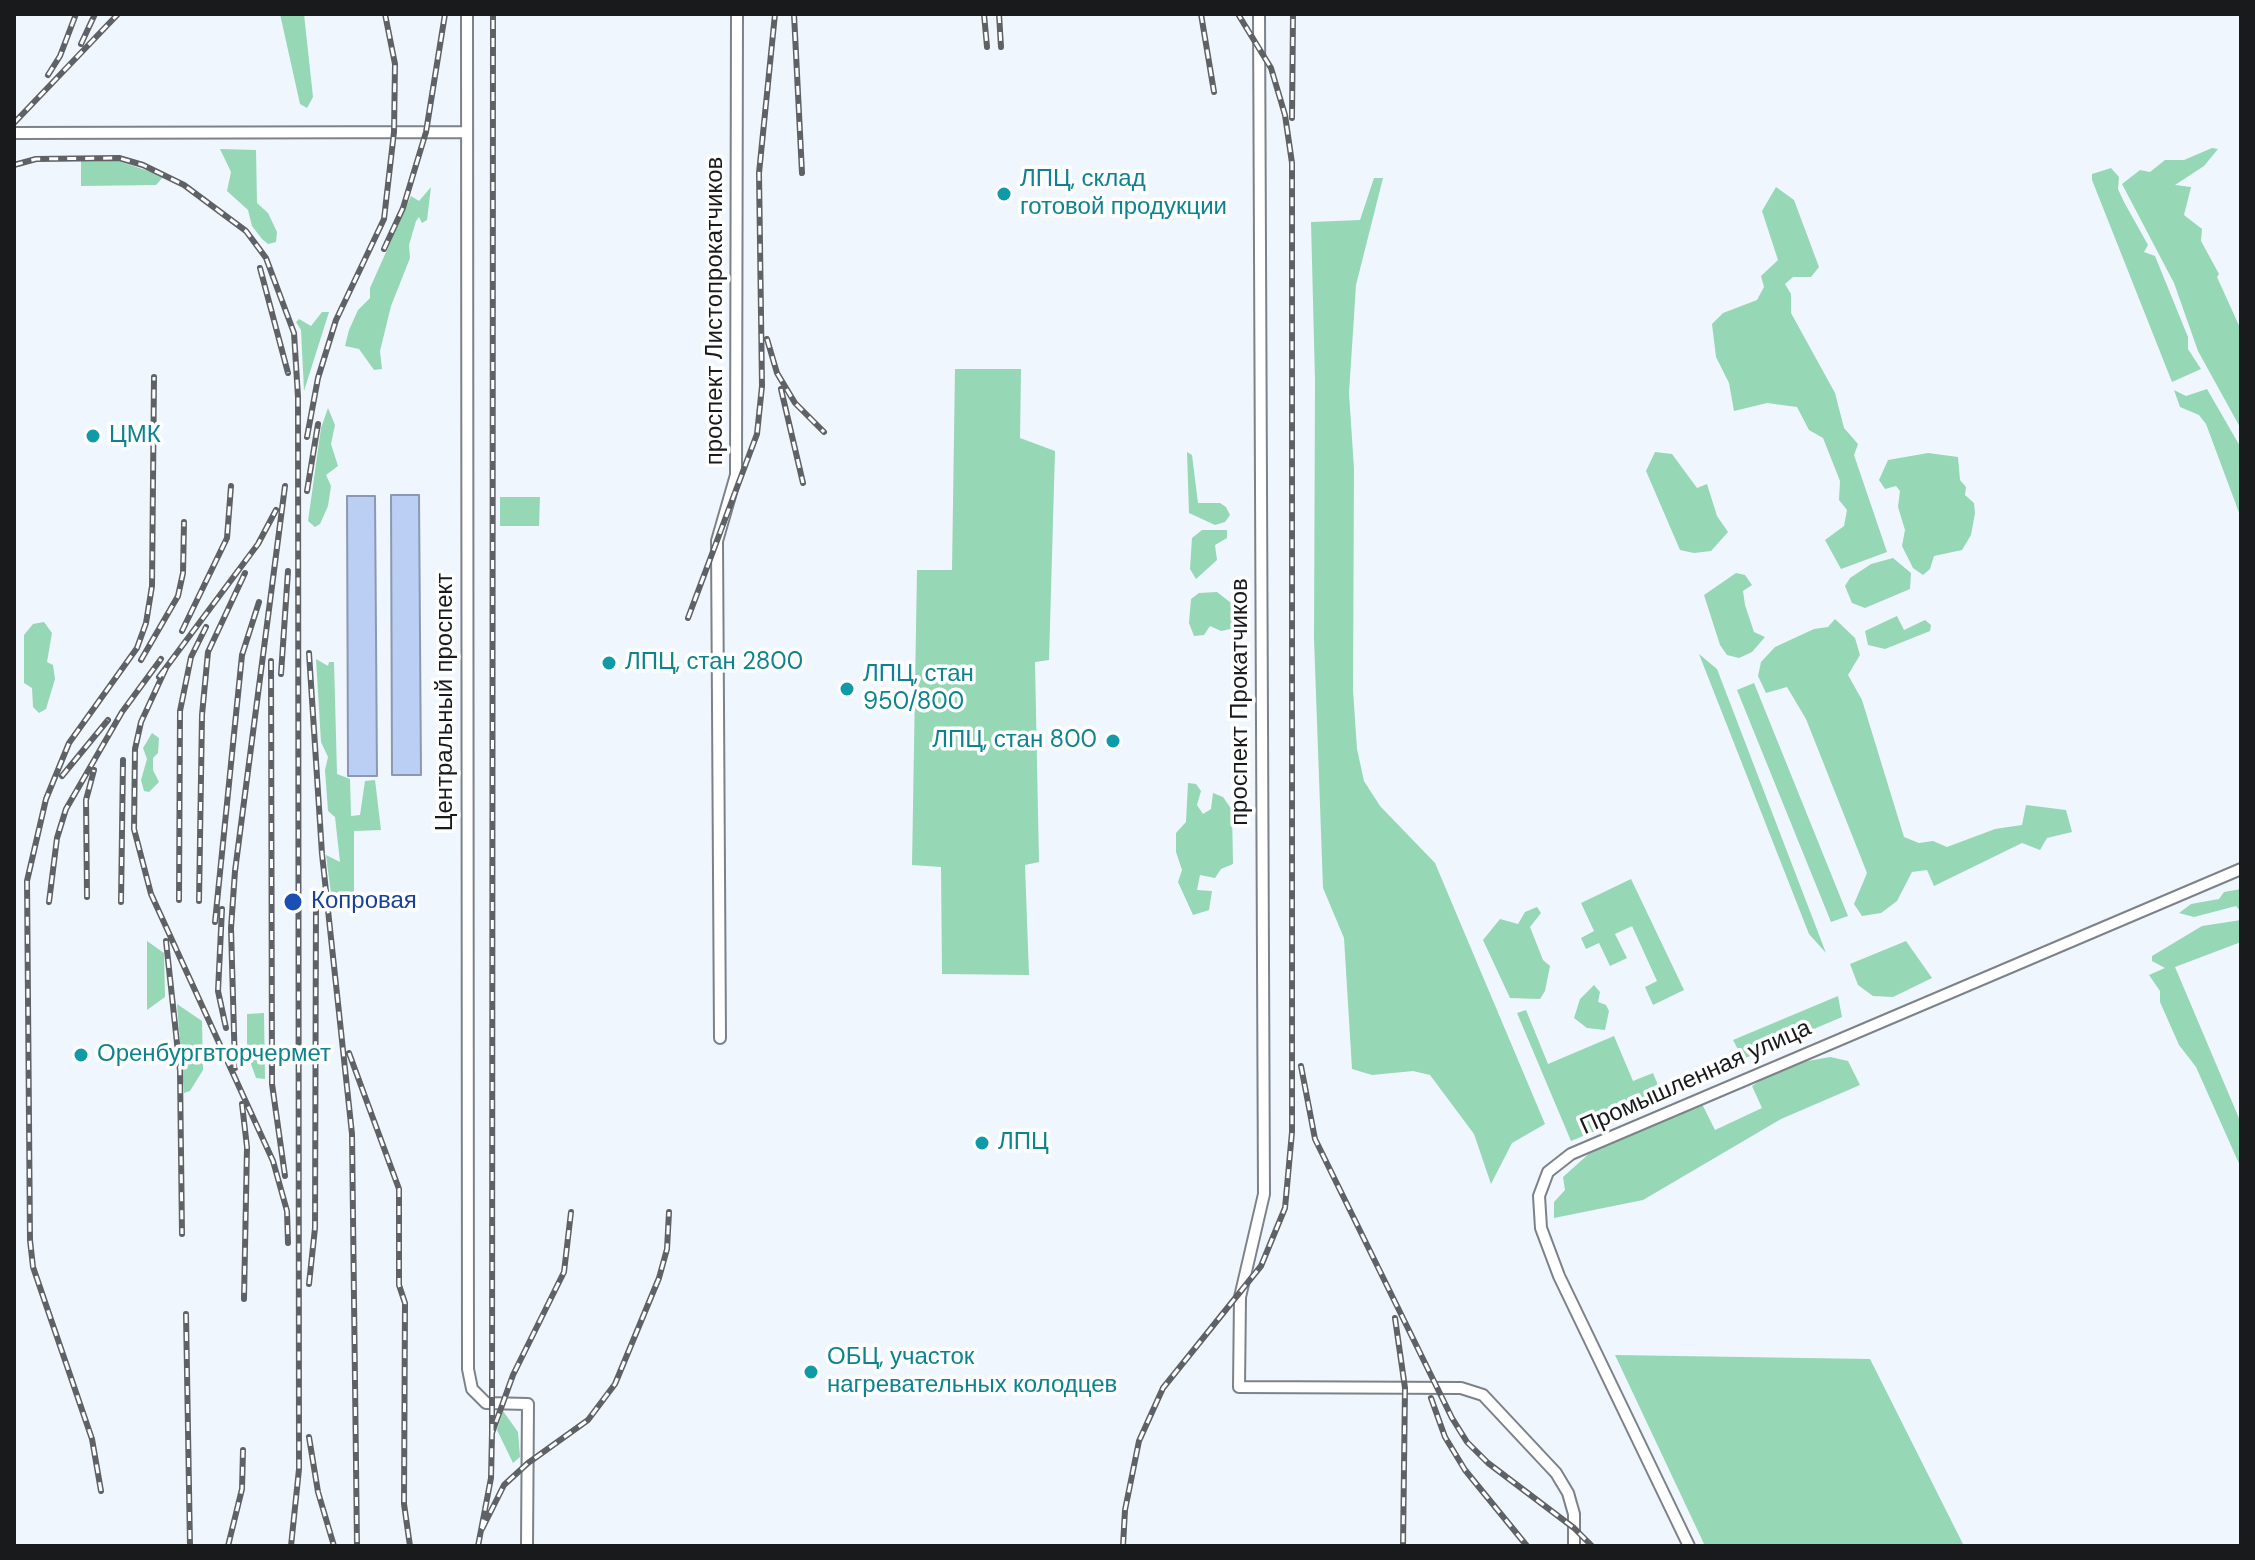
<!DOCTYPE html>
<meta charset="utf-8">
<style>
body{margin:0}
#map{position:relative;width:2255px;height:1560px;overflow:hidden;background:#f0f6fe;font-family:"DM Sans",sans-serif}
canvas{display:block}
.frame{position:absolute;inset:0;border:16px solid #181a1c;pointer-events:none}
</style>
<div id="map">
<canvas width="2255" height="1560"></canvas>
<div class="frame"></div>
</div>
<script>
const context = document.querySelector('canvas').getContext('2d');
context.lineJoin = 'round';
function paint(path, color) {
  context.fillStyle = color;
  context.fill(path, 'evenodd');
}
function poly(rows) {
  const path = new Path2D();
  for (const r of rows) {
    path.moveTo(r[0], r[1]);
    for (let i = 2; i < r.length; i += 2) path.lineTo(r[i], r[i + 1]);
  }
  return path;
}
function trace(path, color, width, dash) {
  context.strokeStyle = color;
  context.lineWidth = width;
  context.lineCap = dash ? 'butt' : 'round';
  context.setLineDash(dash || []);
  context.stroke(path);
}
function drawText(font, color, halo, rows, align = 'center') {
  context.font = font + ' "DM Sans",sans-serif';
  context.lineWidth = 7;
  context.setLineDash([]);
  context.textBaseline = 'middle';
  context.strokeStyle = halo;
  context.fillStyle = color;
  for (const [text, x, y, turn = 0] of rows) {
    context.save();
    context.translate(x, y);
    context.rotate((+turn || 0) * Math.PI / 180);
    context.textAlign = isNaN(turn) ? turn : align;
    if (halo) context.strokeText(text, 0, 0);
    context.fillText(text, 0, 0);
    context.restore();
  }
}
paint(poly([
 [280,14,304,14,313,97,307,108,300,104],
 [2212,148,2218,149,2204,166,2175,185,2191,187,2184,215,2202,229,2201,241,2219,274,2217,277,2241,330,2241,429,2198,351,2174,283,2122,184,2140,170,2150,172,2165,160,2184,160],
 [220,149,256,150,257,203,268,213,277,232,276,242,268,244,262,239,252,226,248,210,227,191,231,172],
 [81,161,118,161,164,176,156,185,81,186],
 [2111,168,2119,177,2118,189,2124,202,2148,245,2144,252,2155,256,2188,337,2188,349,2201,369,2172,382,2092,180,2092,174],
 [1374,178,1383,178,1356,285,1349,393,1354,469,1353,690,1357,749,1364,781,1380,806,1435,863,1545,1124,1512,1143,1491,1184,1474,1134,1430,1075,1413,1071,1372,1075,1352,1069,1344,938,1323,888,1314,639,1315,381,1311,222,1360,220],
 [431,187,427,220,422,223,419,217,416,221,409,245,410,258,391,306,380,351,382,369,374,370,359,349,345,346,349,330,358,310,370,298,370,288,411,196,419,201],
 [1776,187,1794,200,1819,267,1811,277,1793,277,1785,284,1791,294,1791,313,1835,393,1844,428,1858,444,1854,455,1887,552,1841,569,1825,540,1844,526,1847,510,1839,500,1840,481,1823,438,1809,430,1797,407,1767,403,1734,411,1729,383,1716,357,1712,324,1723,313,1757,300,1764,287,1761,276,1778,260,1762,211],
 [322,312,329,312,304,391,301,330,296,322,299,319,311,326],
 [955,369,1021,369,1020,438,1055,451,1049,660,1035,662,1039,862,1025,865,1029,975,942,974,941,867,912,865,917,570,952,570],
 [2207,389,2241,448,2241,518,2206,424,2199,415,2180,407,2174,390,2186,396],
 [328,408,335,425,331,444,338,466,326,475,331,486,328,506,320,524,315,527,308,521,321,428],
 [1187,452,1192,455,1198,503,1220,503,1226,507,1230,515,1225,522,1215,525,1189,513],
 [1655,452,1672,454,1697,488,1707,484,1717,516,1728,532,1711,551,1694,553,1680,550,1646,471],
 [1928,453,1958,457,1960,480,1966,487,1965,495,1974,503,1975,513,1971,535,1962,550,1934,556,1930,569,1923,575,1913,568,1902,546,1905,530,1898,507,1900,491,1896,486,1885,489,1879,480,1888,460],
 [500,497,540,497,539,526,500,526],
 [1202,530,1227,530,1227,538,1215,545,1217,560,1196,579,1190,569,1192,538],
 [1893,558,1911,573,1910,589,1865,608,1852,603,1845,586,1850,578,1871,564],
 [1736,573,1745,575,1752,585,1743,591,1745,605,1754,632,1765,637,1752,652,1739,658,1727,655,1720,645,1704,595],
 [1217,592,1235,606,1235,628,1221,631,1210,626,1204,635,1194,636,1189,623,1191,599,1199,593],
 [1897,616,1904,630,1925,620,1931,625,1930,631,1885,649,1868,645,1865,631],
 [1835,619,1855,638,1860,655,1848,675,1862,700,1904,837,1919,843,1933,841,1947,847,1995,829,2022,825,2026,805,2066,810,2072,832,2047,838,2040,850,2022,843,1934,886,1927,870,1912,872,1897,901,1881,913,1862,916,1854,904,1867,873,1806,719,1787,687,1766,693,1758,676,1761,662,1775,647,1814,629,1828,627],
 [44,622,52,633,47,662,53,665,55,679,46,709,39,713,33,707,32,688,24,683,24,635,33,624],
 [1699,654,1717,669,1826,953,1809,934],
 [316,659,328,666,329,662,334,662,337,774,350,779,351,816,360,815,365,781,375,780,381,830,354,831,354,895,345,893,332,901,326,855,340,862,335,817,328,811,325,770,328,757,321,742],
 [1754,683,1848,916,1831,922,1737,690],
 [152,733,159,738,158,753,153,758,153,770,159,782,149,792,144,791,141,780,147,759,143,748],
 [1188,783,1196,784,1201,791,1197,805,1203,814,1211,809,1213,793,1223,797,1232,810,1233,864,1221,869,1215,878,1200,875,1197,890,1212,891,1209,910,1193,915,1178,882,1182,870,1176,852,1176,833,1186,822],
 [1631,879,1684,990,1653,1005,1645,987,1657,981,1632,926,1615,934,1627,958,1610,966,1599,943,1586,949,1581,938,1594,931,1581,903],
 [2241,889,2241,912,2236,906,2194,917,2179,913,2191,904,2219,899,2224,892],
 [1537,907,1541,913,1530,927,1543,960,1550,966,1545,991,1540,999,1510,998,1483,940,1500,919,1518,924,1525,912],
 [2241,920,2241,942,2175,967,2241,1123,2241,1168,2196,1067,2179,1045,2160,1002,2160,991,2149,975,2165,968,2152,961,2152,956,2202,926],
 [147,941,164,953,165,997,147,1010],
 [1906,941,1932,978,1893,997,1873,996,1858,985,1850,964],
 [1594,985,1600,992,1598,1002,1606,1005,1609,1011,1605,1030,1587,1028,1574,1018,1580,999],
 [1838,996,1842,1017,1743,1059,1733,1040],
 [177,1004,202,1021,203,1070,190,1091,184,1093],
 [1526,1010,1548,1064,1614,1036,1633,1081,1653,1073,1665,1102,1571,1141,1517,1013],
 [264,1013,265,1079,256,1078,247,1053,247,1014],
 [1830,1057,1848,1061,1860,1085,1781,1119,1643,1200,1554,1218,1554,1202,1565,1190,1563,1177,1593,1150,1702,1104,1715,1130,1762,1108,1752,1086,1763,1079,1802,1062],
 [1615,1355,1870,1359,1964,1546,1705,1546],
 [503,1411,518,1432,520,1457,513,1463,497,1430]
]), '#96d7b5');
const water = poly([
 [391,495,419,495,421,775,392,775,391,495],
 [347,496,375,496,377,776,348,776,347,496]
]);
paint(water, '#bbcef4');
trace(water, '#8a98b3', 2);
const minor = poly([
 [467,14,468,1369,472,1389,486,1403,528,1404,527,1546],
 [1259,14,1264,1194,1240,1297,1239,1387,1461,1388,1483,1395,1556,1473,1568,1493,1574,1514,1574,1546],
 [14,133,465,132],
 [720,1038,717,541,736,475,737,14],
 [1689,1546,1559,1276,1541,1228,1539,1196,1548,1172,1571,1154,2241,869]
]);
trace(minor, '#7d8289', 14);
trace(minor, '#fff', 10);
const rail = poly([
 [794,14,802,173],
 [984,14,987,47],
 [999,14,1001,47],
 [1201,14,1214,92],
 [81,44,95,14],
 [48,75,60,56,76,14],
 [1292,118,1293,14],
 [14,123,118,14],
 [14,165,36,159,119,158,143,165,184,185,246,231,266,258,294,333,298,397,299,1469,291,1546],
 [384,249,403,208,426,132,445,14],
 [260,268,288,373],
 [767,339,777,373,795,403,824,432],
 [781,389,803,483],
 [307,437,318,378,336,320,384,219,394,132,395,64,385,14],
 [307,491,318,424],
 [688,618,757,434,762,386,759,173,775,14],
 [182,631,227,538,231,486],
 [309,653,322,854,352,1134,357,1546],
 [141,660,178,596,183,573,184,522],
 [271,661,272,1084,285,1176],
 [166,668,141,722,135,749,134,829,151,894,273,1161,287,1211,288,1243],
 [281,674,288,571],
 [159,677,258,544,276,510],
 [62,776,108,720],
 [87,897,86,800,94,770],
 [179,900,180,711,191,657,206,627],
 [199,901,202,715,208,652,245,573],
 [49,902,57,838,66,809,122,712,161,659],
 [121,902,123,760],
 [222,909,218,991,226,1028],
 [215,922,242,655,259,602],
 [166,941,180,1071,182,1234],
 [349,1053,399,1189,399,1285,405,1303,404,1504,410,1546],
 [1301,1066,1315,1139,1452,1418,1467,1442,1488,1463,1574,1528,1592,1546],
 [235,1068,231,928,235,871,285,486],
 [242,1104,247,1147,244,1299],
 [309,1284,315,1228,316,897],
 [186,1314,190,1546],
 [1395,1318,1405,1388,1403,1546],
 [1431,1398,1445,1437,1465,1470,1527,1546],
 [492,1433,493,14],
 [309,1437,318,1492,334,1546],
 [101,1491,92,1439,33,1267,30,1240,27,881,46,799,69,743,137,648,146,623,152,586,154,377],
 [482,1529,504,1485,528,1463,588,1420,615,1384,659,1278,667,1249,669,1212],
 [228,1546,242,1489,243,1450],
 [478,1546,491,1478,492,1433,513,1375,564,1272,571,1212],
 [1123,1546,1125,1510,1139,1441,1163,1388,1261,1266,1285,1208,1292,1132,1292,163,1285,115,1271,68,1238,14]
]);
trace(rail, '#5e6165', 6);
trace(rail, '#fff', 3, [9]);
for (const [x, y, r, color] of [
 [1004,194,8,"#0f9aa8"],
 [93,436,8,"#0f9aa8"],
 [609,663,8,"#0f9aa8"],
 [847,689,8,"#0f9aa8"],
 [1113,741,8,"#0f9aa8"],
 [293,902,10,"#1a4fb4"],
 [81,1055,8,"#0f9aa8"],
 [982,1143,8,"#0f9aa8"],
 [811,1372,8,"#0f9aa8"]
]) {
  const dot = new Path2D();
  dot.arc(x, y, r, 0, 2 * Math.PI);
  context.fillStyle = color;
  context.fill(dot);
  trace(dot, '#fff', 3);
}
drawText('24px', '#0d838f', '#fff', [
 ["ЛПЦ, склад",1020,180],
 ["готовой продукции",1020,208],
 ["ЦМК",109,436],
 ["ЛПЦ, стан 2800",625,663],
 ["ЛПЦ, стан",863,675],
 ["950/800",863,703],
 ["ЛПЦ, стан 800",1097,741,"right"],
 ["Оренбургвторчермет",97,1055],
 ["ЛПЦ",998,1143],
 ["ОБЦ, участок",827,1358],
 ["нагревательных колодцев",827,1386]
], 'left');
drawText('24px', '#181a1c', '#fff', [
 ["проспект Листопрокатчиков",716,311,-90],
 ["Центральный проспект",446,702,-90],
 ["проспект Прокатчиков",1241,702,-90],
 ["Промышленная улица",1696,1078,-24]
]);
drawText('24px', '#164399', '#fff', [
 ["Копровая",311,902]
], 'left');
</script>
